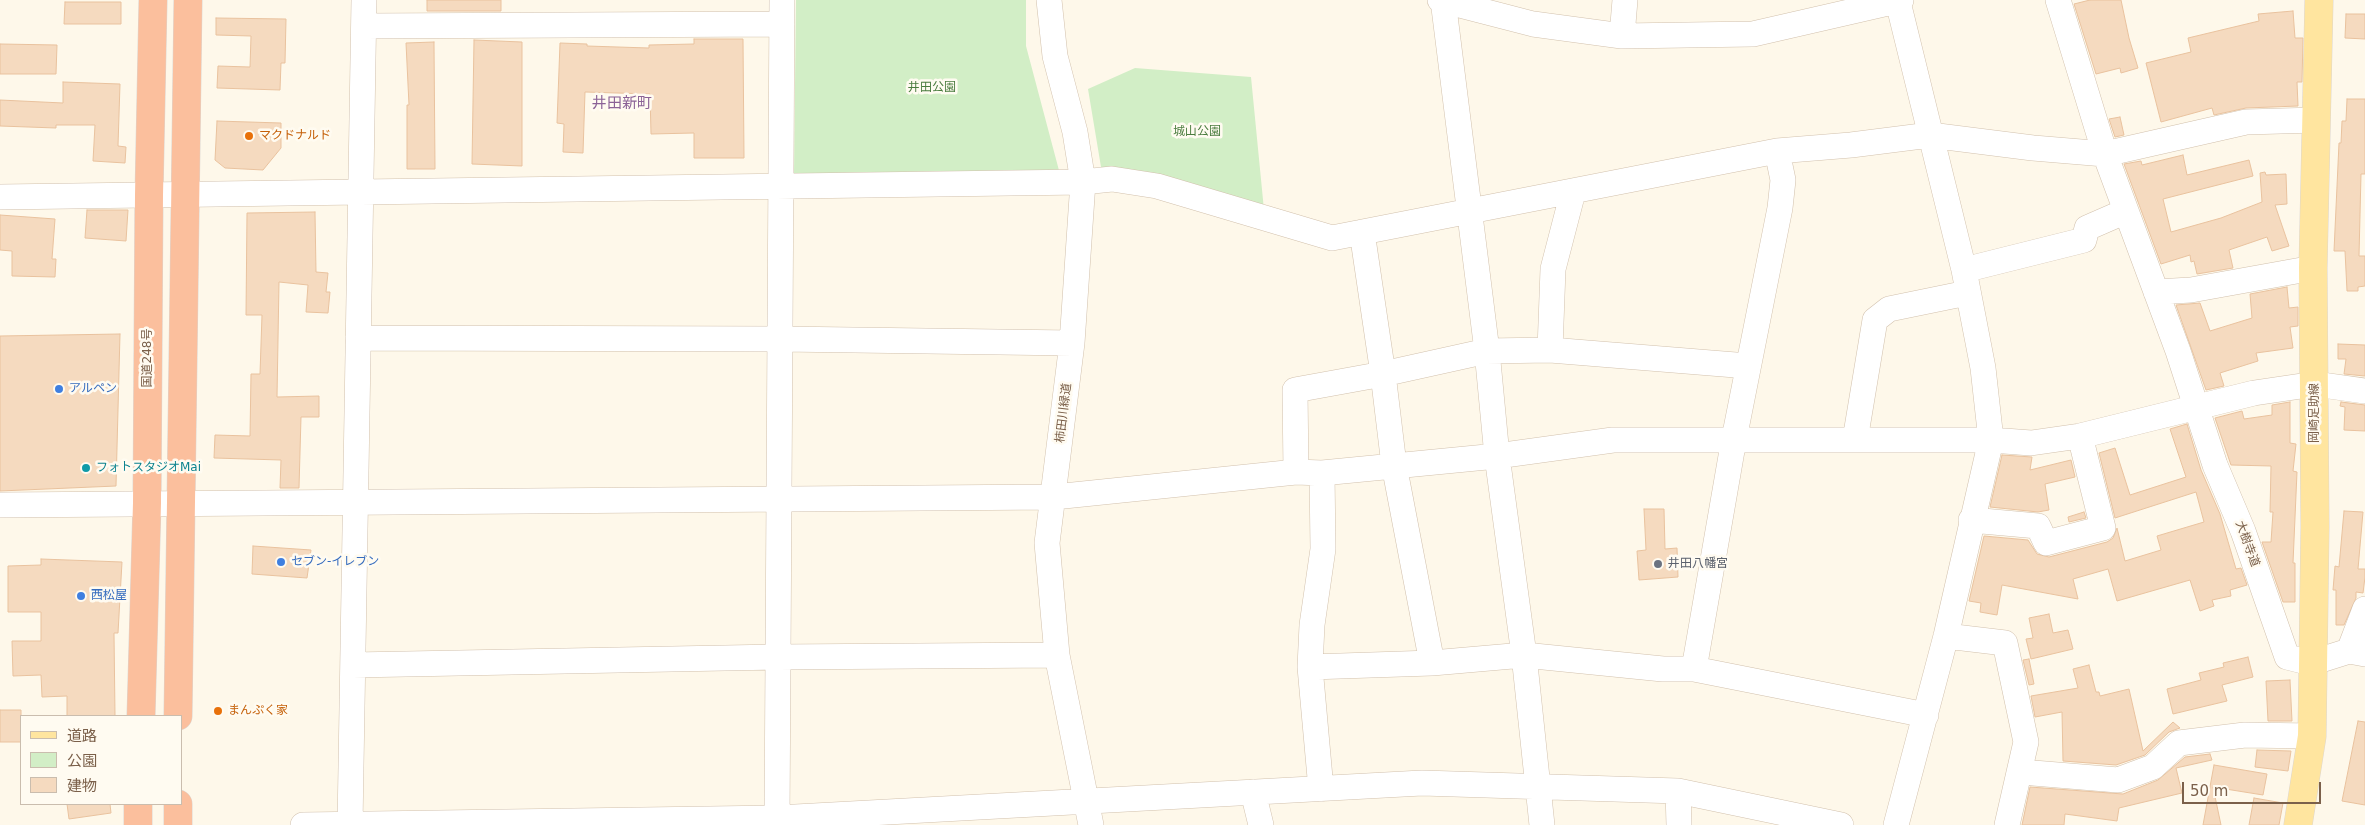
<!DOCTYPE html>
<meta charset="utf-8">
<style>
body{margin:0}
#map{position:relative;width:2365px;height:825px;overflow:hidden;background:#fef8ea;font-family:"DejaVu Sans","Noto Sans JP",sans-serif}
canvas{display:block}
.legend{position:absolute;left:20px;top:715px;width:162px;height:90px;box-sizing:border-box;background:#fffbf1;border:1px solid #cabdae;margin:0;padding:6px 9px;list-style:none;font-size:15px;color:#7b604a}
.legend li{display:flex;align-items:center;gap:10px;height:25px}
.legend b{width:25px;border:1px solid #cabdae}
.scale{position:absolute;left:2182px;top:782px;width:139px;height:22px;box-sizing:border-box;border:2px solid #7b604a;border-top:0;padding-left:6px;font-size:15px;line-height:18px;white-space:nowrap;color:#7b604a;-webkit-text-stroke:4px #fffbf1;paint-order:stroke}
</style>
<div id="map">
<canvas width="2365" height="825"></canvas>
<ul class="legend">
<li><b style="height:6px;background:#ffe59f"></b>道路</li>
<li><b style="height:14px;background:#d2eec6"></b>公園</li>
<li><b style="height:14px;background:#f5dabf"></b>建物</li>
</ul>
<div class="scale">50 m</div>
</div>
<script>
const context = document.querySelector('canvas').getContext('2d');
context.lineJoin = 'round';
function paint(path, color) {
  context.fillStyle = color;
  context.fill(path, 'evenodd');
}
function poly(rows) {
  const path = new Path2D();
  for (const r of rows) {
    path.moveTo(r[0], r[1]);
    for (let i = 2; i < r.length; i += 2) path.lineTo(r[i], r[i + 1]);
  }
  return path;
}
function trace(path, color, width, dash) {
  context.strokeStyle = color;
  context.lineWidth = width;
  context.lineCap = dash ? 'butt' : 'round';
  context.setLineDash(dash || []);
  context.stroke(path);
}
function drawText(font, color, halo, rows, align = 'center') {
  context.font = font + ' "DejaVu Sans","Noto Sans JP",sans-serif';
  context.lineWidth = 5;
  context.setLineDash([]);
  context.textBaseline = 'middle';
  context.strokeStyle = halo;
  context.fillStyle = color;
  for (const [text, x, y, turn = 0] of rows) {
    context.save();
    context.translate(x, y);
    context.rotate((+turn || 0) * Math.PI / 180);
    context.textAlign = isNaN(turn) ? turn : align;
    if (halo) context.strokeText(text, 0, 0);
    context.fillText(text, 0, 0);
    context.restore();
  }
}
paint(poly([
 [796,0,1026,0,1026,46,1061,178,794,174],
 [1135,68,1251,77,1264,210,1101,167,1088,89]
]), '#d2eec6');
const building = poly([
 [427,0,501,0,501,11,427,11,427,0],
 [2090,0,2121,0,2129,38,2138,68,2121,73,2120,68,2096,74,2074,4,2090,0],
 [65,2,121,2,121,24,64,24,65,2],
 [2293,11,2295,38,2303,38,2302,82,2297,82,2298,106,2246,108,2214,115,2212,108,2161,122,2146,63,2191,52,2188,38,2259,21,2258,14,2293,11],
 [2346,14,2365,14,2365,39,2345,38,2346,14],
 [216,18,286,19,285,63,281,63,280,90,217,88,218,66,250,67,251,36,216,35,216,18],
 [694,39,743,39,744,158,694,158,694,133,651,134,650,94,585,92,583,153,563,152,564,124,557,123,560,43,587,44,587,46,649,48,649,45,694,44,694,39],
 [474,40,522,42,522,166,472,164,474,40],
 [434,42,435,169,407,169,407,105,409,105,406,43,434,42],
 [0,44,57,45,56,74,0,74,0,44],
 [63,82,120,84,118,146,126,147,125,163,93,161,95,125,56,125,56,128,0,126,0,100,63,103,63,82],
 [2347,99,2365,99,2365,174,2361,174,2359,256,2365,256,2365,286,2358,287,2358,291,2347,291,2345,251,2334,251,2339,143,2341,143,2342,121,2346,121,2347,99],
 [2120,117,2124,135,2115,137,2109,119,2120,117],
 [217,121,281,123,281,148,263,170,225,168,215,160,217,121],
 [2183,155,2187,175,2249,160,2253,176,2163,199,2171,232,2221,218,2262,202,2260,173,2265,172,2266,175,2286,174,2287,204,2275,205,2289,246,2272,251,2267,237,2229,250,2233,268,2197,274,2194,261,2191,262,2190,255,2161,264,2124,164,2141,161,2142,165,2183,155],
 [87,210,128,210,126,241,85,238,87,210],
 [315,212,316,272,328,273,326,292,330,292,328,313,306,312,308,285,279,282,277,397,319,396,319,417,301,417,299,488,280,488,281,460,214,458,215,435,250,436,251,374,260,374,262,315,246,315,247,213,315,212],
 [0,215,55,219,52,259,56,259,55,277,12,276,12,251,0,250,0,215],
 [2287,287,2289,308,2298,307,2298,326,2290,327,2293,348,2256,353,2258,361,2220,373,2224,386,2206,390,2176,305,2200,303,2210,331,2252,318,2250,294,2287,287],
 [120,334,116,486,0,491,0,336,120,334],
 [2338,344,2365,345,2365,376,2344,374,2346,359,2338,359,2338,344],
 [2290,402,2290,443,2296,444,2293,471,2297,472,2293,563,2295,563,2295,602,2283,602,2262,542,2271,542,2273,512,2270,512,2271,466,2231,465,2215,418,2242,411,2244,419,2272,415,2272,405,2290,402],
 [2341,402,2365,405,2365,431,2344,430,2345,407,2340,406,2341,402],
 [2187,424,2201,470,2220,514,2236,569,2241,568,2247,585,2230,590,2231,596,2212,600,2214,606,2200,611,2190,580,2117,601,2108,569,2073,579,2078,599,2002,585,1997,615,1980,612,1981,603,1969,601,1984,536,2028,540,2037,554,2049,557,2107,542,2113,538,2117,528,2125,561,2161,550,2157,536,2204,522,2196,492,2115,518,2099,453,2115,448,2130,495,2186,477,2170,429,2187,424],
 [2002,455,2032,457,2030,470,2071,460,2075,477,2045,484,2049,510,2038,512,1990,507,2002,455],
 [1644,509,1664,509,1665,549,1677,548,1678,577,1639,580,1637,551,1646,550,1644,509],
 [2344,511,2363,512,2358,569,2365,569,2365,577,2363,593,2356,592,2356,598,2344,625,2336,625,2336,590,2333,590,2335,566,2339,567,2344,511],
 [2084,512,2086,518,2069,522,2068,517,2084,512],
 [253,546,311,550,307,578,252,574,253,546],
 [41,559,122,562,118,633,114,633,115,716,67,716,67,696,42,697,41,675,13,676,12,641,41,641,41,612,8,612,8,566,41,565,41,559],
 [2049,614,2053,633,2068,630,2073,649,2031,659,2026,639,2033,638,2029,618,2049,614],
 [2248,657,2253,677,2222,685,2227,701,2173,714,2167,689,2201,680,2199,673,2224,667,2223,663,2248,657],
 [2029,659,2034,684,2029,685,2023,660,2029,659],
 [2089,665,2096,692,2099,692,2100,696,2129,689,2143,751,2173,722,2180,728,2169,732,2145,755,2116,765,2063,761,2062,712,2035,717,2031,696,2078,688,2073,669,2089,665],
 [2290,680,2292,721,2268,721,2266,681,2290,680],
 [0,710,21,710,21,742,0,742,0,710],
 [2358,721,2365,722,2365,805,2342,801,2358,721],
 [2257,750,2291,751,2288,771,2255,767,2257,750],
 [2210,754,2212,760,2176,768,2182,793,2119,808,2117,821,2065,814,2064,825,2022,825,2030,787,2123,794,2158,780,2185,757,2210,754],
 [2214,765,2267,774,2263,795,2213,787,2221,825,2203,825,2214,765],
 [2254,798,2283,803,2279,825,2249,825,2254,798],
 [67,804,110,804,111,813,69,819,67,804]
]);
paint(building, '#f5dabf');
trace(building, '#e9c29e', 1);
const minor = poly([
 [1049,0,1055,56,1075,132,1083,182,1072,343,1047,543,1057,655,1091,825],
 [1440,0,1533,24,1622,36,1753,34,1901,0],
 [1443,0,1487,351,1497,456,1524,655,1542,825],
 [2058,0,2105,154,2178,351,2215,465,2243,531,2287,657,2311,663,2349,651,2365,654],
 [364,26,782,24],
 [1622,36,1625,0],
 [1777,151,1783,180,1780,208,1734,439,1694,669,1926,715],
 [0,197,1083,182,1112,179,1157,186,1332,238,1777,151,1851,145,1930,135,2033,148,2105,154,2246,122,2316,120],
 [1362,232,1383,374,1394,465,1432,663],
 [1964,270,2084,240,2087,228,2126,211],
 [2156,292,2191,290,2313,268],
 [358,338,781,339,1072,343],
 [1550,350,1553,269,1573,192],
 [1855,440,1875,320,1889,309,1967,293],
 [1296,472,1295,390,1383,374,1487,351,1550,350,1748,366],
 [0,505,1054,497,1296,472,1322,473,1497,456,1613,440,1991,440,2031,443,2080,436,2254,393,2315,384,2365,391],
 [1971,520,2038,526,2046,543,2103,528,2080,436],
 [1946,636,2005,643,2026,742,2007,825],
 [2349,651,2365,609],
 [353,665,778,657,1057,655],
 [1310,667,1432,663,1524,655,1663,669,1694,669],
 [2021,772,2118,780,2153,767,2179,743,2245,735,2312,736],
 [1321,789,1310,667,1312,625,1323,549,1322,473],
 [1678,791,1679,825],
 [1253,792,1261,825],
 [303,825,777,818,1422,783,1678,791,1841,825],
 [350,825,364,0],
 [777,825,782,0],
 [1896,825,1946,636,1991,440,1983,368,1964,270,1898,2]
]);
const major = poly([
 [2298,825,2312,736,2315,527,2313,268,2319,0]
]);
const highway = poly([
 [141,716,147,503,149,195,153,0],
 [178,716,188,0],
 [138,825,138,804],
 [178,825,178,804]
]);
trace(minor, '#d2c1ad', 26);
trace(major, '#ddd6d0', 29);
trace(highway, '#ddd6d0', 29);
trace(minor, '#fff', 25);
trace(major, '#ffe59f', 28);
trace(highway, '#fbbf9d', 28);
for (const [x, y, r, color] of [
 [249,136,5,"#e8710a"],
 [59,389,5,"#3f7fe0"],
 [86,468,5,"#0f9aa8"],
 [281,562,5,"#3f7fe0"],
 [1658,564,5,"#6b7280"],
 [81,596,5,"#3f7fe0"],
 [218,711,5,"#e8710a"]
]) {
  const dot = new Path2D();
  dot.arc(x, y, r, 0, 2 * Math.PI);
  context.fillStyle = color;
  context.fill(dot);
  trace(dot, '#fffbf1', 2);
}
drawText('12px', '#4a7c3e', '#fffbf1', [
 ["井田公園",932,88],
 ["城山公園",1197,132]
]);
drawText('12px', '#c56008', '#fffbf1', [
 ["マクドナルド",259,136],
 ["まんぷく家",228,711]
], 'left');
drawText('12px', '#7b604a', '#fffbf1', [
 ["国道248号",148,358,-90],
 ["柿田川緑道",1064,413,-83],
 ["岡崎足助線",2315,413,-90],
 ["大樹寺道",2247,544,70]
]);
drawText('12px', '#366cbe', '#fffbf1', [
 ["アルペン",69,389],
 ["セブン-イレブン",291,562],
 ["西松屋",91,596]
], 'left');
drawText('12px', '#0d838f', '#fffbf1', [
 ["フォトスタジオMai",96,468]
], 'left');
drawText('12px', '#5b616d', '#fffbf1', [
 ["井田八幡宮",1668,564]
], 'left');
drawText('15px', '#8b6297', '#fffbf1', [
 ["井田新町",622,104]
]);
</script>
